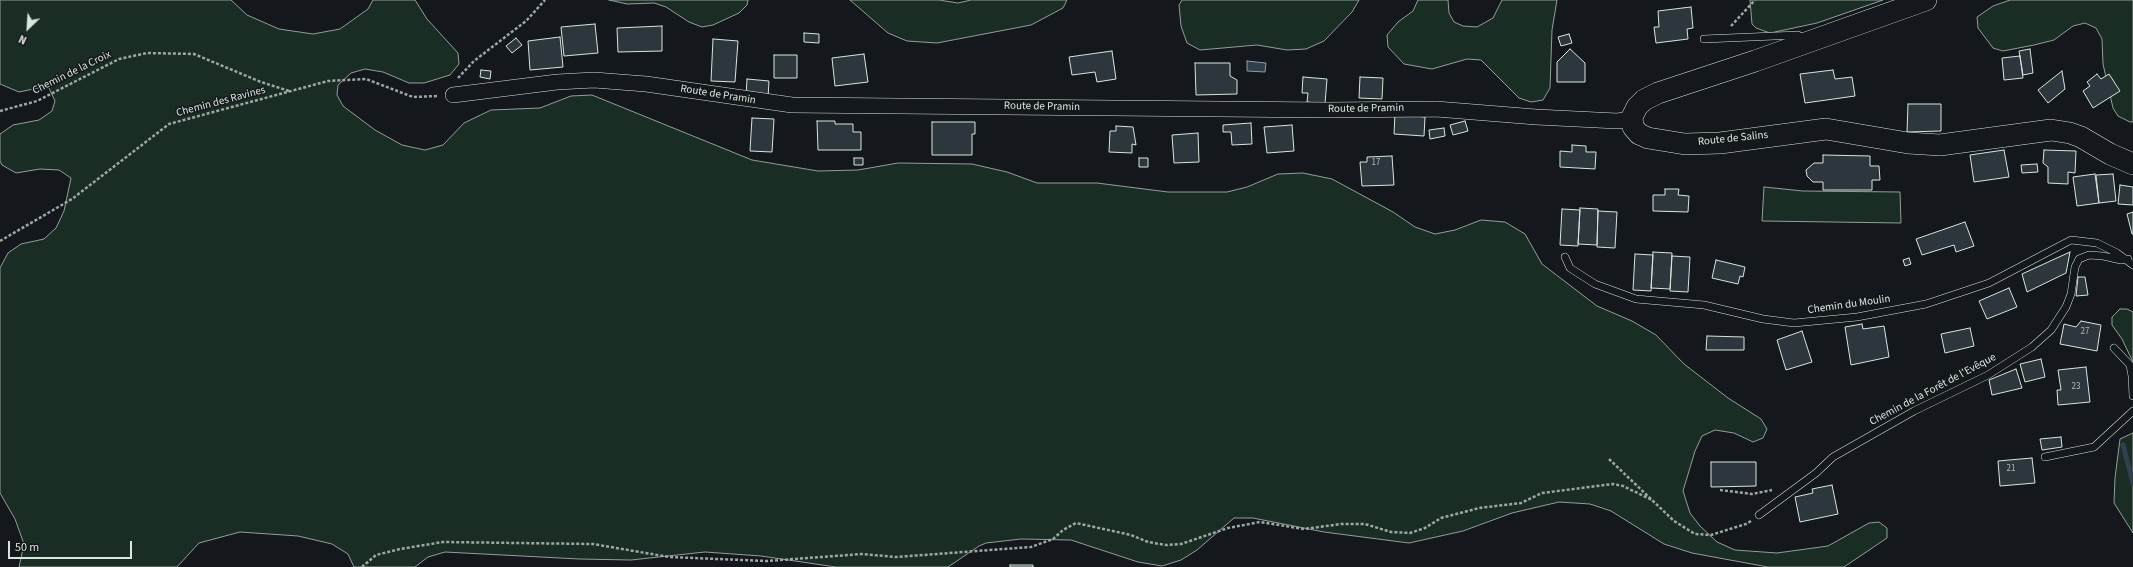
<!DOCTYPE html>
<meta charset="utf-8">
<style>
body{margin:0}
#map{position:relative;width:2133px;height:567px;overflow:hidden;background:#14181c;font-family:"Source Sans 3",sans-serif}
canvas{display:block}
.north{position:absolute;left:8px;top:8px;width:40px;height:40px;-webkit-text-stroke:3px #14181c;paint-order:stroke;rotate:205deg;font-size:11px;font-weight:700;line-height:16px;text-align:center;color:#d8e6dc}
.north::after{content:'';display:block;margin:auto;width:14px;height:18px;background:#d8e6dc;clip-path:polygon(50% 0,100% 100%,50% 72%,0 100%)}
.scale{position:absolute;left:8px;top:541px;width:124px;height:18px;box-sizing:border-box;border:2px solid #d8e6dc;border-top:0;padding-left:5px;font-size:12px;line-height:14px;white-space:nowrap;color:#d8e6dc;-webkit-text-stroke:3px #14181c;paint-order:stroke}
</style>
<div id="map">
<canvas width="2133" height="567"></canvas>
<div class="north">N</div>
<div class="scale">50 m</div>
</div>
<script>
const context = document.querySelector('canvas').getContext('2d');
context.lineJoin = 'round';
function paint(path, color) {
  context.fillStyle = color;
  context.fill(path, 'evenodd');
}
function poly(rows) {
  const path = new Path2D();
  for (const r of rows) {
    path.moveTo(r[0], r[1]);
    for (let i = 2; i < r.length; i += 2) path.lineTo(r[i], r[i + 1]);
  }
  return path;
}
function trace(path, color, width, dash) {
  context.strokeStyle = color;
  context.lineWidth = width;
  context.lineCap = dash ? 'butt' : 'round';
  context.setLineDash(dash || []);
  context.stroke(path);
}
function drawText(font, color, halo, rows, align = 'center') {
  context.font = font + ' "Source Sans 3",sans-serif';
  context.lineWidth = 3;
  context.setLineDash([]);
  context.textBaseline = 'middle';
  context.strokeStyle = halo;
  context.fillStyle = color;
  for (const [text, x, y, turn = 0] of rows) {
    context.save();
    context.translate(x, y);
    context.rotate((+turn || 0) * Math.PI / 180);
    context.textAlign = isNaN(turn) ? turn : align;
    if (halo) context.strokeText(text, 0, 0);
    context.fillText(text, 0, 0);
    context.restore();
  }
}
const green = poly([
 [0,0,231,0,247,15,279,29,313,34,340,29,368,9,373,0,415,0,427,19,458,53,459,64,450,75,424,83,409,83,383,72,365,69,351,73,338,85,337,95,343,106,375,130,402,145,425,150,443,145,464,123,491,110,540,108,571,96,592,95,752,160,818,171,858,170,898,163,972,164,1007,172,1037,183,1097,183,1168,192,1227,192,1247,187,1278,174,1303,173,1332,179,1393,212,1415,227,1435,234,1455,230,1481,220,1505,222,1525,234,1542,264,1597,306,1632,321,1656,335,1684,364,1728,398,1761,419,1767,429,1763,438,1753,442,1734,433,1715,430,1702,436,1695,451,1683,491,1690,513,1700,526,1717,542,1735,550,1777,553,1828,546,1869,523,1879,522,1887,528,1887,538,1844,567,1768,567,1692,553,1664,544,1611,511,1590,504,1559,502,1512,513,1463,531,1409,543,1324,532,1253,518,1234,518,1197,550,1181,560,1162,566,1138,562,1071,540,1021,539,986,543,979,546,948,567,836,567,761,556,705,552,631,560,579,559,445,552,428,557,415,567,354,567,348,554,332,544,298,536,240,532,199,543,177,567,19,567,24,544,15,519,0,493,0,268,8,253,21,244,44,239,56,228,64,211,71,178,59,170,40,169,16,173,2,165,0,161,0,134,13,125,39,120,52,111,55,101,49,88,43,87,19,92,0,84,0,0],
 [609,0,748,0,747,5,739,13,713,25,702,27,689,22,666,7,654,3,627,4,609,0],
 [850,0,939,0,958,3,971,0,1067,0,1063,8,1031,25,937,43,907,41,888,33,850,0],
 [1182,0,1359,0,1352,12,1324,41,1306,49,1287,50,1257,45,1200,50,1187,43,1181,26,1179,5,1182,0],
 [1418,0,1448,0,1449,13,1454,22,1463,26,1477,27,1493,18,1502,0,1557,0,1552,30,1550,88,1543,100,1531,102,1519,98,1481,60,1467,59,1432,69,1404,64,1388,47,1387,35,1398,22,1413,11,1418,0],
 [1750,0,1883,0,1817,23,1770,33,1756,28,1752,24,1750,0],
 [2010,0,2133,0,2133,122,2130,122,2118,116,2113,108,2103,64,2102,39,2096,28,2085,23,2073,26,2054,40,2034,45,2003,51,1993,48,1978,28,1977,17,1993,6,2010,0],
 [1764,187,1803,191,1900,192,1901,223,1762,221,1764,187],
 [2120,309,2127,309,2133,312,2133,362,2122,339,2112,325,2112,317,2120,309],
 [2133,433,2133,533,2114,503,2115,478,2120,439,2133,433]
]);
paint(green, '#1a2d24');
trace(green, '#939e99', 1);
const water = poly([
 [1247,61,1266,63,1265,72,1247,71,1247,61]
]);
paint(water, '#2f3f4d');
trace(water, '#939e99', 1);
trace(poly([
 [2123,445,2133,483]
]), '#2f3f4d', 5);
const building = poly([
 [1691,7,1693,28,1687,29,1688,39,1656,43,1654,27,1659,27,1658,11,1691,7],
 [595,24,598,53,564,56,561,27,595,24],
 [662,26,662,51,618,52,617,28,662,26],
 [804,33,819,34,819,43,804,42,804,33],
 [1569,34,1572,43,1561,46,1558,37,1569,34],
 [560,37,563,67,530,70,528,41,560,37],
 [516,38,522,45,512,53,506,46,516,38],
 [713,39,738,41,735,82,711,81,713,39],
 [1570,49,1585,63,1585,82,1557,82,1557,62,1570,49],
 [2030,49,2033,73,2023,75,2019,51,2030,49],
 [1112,51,1116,79,1097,82,1095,72,1072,75,1069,57,1112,51],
 [864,54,868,82,835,86,832,58,864,54],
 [774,55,797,55,797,78,774,78,774,55],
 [2020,56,2023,78,2004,80,2002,58,2020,56],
 [1195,63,1230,63,1230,76,1237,80,1237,94,1196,95,1195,63],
 [481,70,491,71,490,79,480,77,481,70],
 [1833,70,1835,79,1852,77,1855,96,1805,103,1800,74,1833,70],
 [2062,71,2065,89,2048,103,2038,90,2062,71],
 [2097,74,2101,79,2109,74,2120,91,2093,108,2083,91,2090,86,2087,82,2097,74],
 [1303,77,1327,79,1325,104,1307,102,1308,93,1302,93,1303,77],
 [1360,77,1383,78,1382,99,1359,98,1360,77],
 [747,79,769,81,768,98,746,97,747,79],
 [1908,104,1941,104,1941,131,1907,132,1908,104],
 [1395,114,1425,117,1424,136,1394,134,1395,114],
 [752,118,774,119,772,152,750,151,752,118],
 [817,121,835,121,835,124,853,124,853,132,861,132,861,150,818,150,817,121],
 [1465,121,1468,131,1453,135,1450,125,1465,121],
 [932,122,975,122,975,134,972,134,972,155,932,155,932,122],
 [1251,123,1252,144,1232,145,1231,132,1223,132,1223,125,1251,123],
 [1292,125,1294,151,1267,153,1264,127,1292,125],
 [1116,126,1133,127,1136,145,1132,144,1132,153,1109,152,1110,131,1116,131,1116,126],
 [1444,128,1445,136,1430,139,1429,130,1444,128],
 [1198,133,1199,162,1174,163,1172,135,1198,133],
 [1572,145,1586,146,1586,152,1596,152,1595,169,1560,167,1560,151,1572,152,1572,145],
 [2004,150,2009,177,1974,182,1970,155,2004,150],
 [2044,150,2076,151,2075,173,2068,172,2068,184,2048,183,2048,167,2043,163,2044,150],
 [1823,155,1870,156,1870,166,1879,166,1880,180,1872,180,1872,190,1823,190,1823,182,1813,182,1807,176,1806,170,1814,163,1823,163,1823,155],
 [1392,156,1394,185,1362,186,1360,162,1367,162,1367,157,1392,156],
 [854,158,863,158,863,165,854,165,854,158],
 [1139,158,1148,158,1148,167,1139,167,1139,158],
 [2037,164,2038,172,2022,173,2021,165,2037,164],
 [2095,174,2099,203,2077,206,2073,177,2095,174],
 [2113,174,2116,201,2099,203,2096,175,2113,174],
 [2120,185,2133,187,2133,205,2118,204,2120,185],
 [1665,189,1679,189,1678,195,1689,196,1688,212,1653,211,1653,195,1665,195,1665,189],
 [1580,208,1598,209,1597,245,1578,244,1580,208],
 [1562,209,1580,210,1578,246,1560,245,1562,209],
 [1598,211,1617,212,1615,248,1597,247,1598,211],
 [2133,212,2133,234,2132,234,2127,214,2133,212],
 [1965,222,1974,246,1956,252,1954,245,1922,255,1916,239,1965,222],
 [1653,252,1672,253,1670,289,1651,288,1653,252],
 [2070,252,2066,273,2027,292,2022,274,2070,252],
 [1635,254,1653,255,1651,291,1633,290,1635,254],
 [1672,256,1690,257,1688,292,1670,291,1672,256],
 [1909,258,1911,264,1905,266,1903,260,1909,258],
 [1716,260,1745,267,1743,277,1740,276,1738,284,1712,278,1716,260],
 [2078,277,2085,277,2088,295,2076,296,2078,277],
 [2009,288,2017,307,1987,319,1979,301,2009,288],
 [2081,321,2101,325,2097,351,2060,344,2064,324,2076,327,2081,321],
 [1862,324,1863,329,1884,326,1889,357,1851,365,1845,327,1862,324],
 [1970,328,1974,346,1945,353,1941,334,1970,328],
 [1802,331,1812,362,1786,370,1777,340,1802,331],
 [1707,336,1744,337,1744,350,1706,350,1707,336],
 [2041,359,2045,377,2025,382,2020,364,2041,359],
 [2086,367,2090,402,2058,405,2057,390,2061,390,2058,370,2086,367],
 [2016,369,2022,388,1992,395,1989,380,2016,369],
 [2061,437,2062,447,2042,450,2040,439,2061,437],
 [2032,458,2035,483,2000,486,1998,461,2032,458],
 [1711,462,1756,462,1756,486,1711,487,1711,462],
 [1832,485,1838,514,1800,522,1795,497,1813,493,1812,489,1832,485],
 [1010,565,1033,565,1033,567,1010,567,1010,565]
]);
paint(building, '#2c363c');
trace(building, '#d8e6dc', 1);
const lane = poly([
 [1704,39,1798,35,1803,38],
 [1565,257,1570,268,1595,284,1636,299,1704,305,1763,319,1794,323,1857,317,1926,304,1989,283,2071,240,2097,243,2117,253,2133,265],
 [2114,348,2130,365,2132,376,2133,396],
 [2045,457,2094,447,2133,411],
 [1759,515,1816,473,1833,457,1914,411,1988,375,2032,347,2051,330,2066,307,2071,294,2075,267,2079,259,2089,255,2103,256,2121,260,2128,259]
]);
const street = poly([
 [453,95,557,82,594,80,646,84,792,105,1327,110,1436,109,1536,117,1617,121,1632,119]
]);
const secondary = poly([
 [1926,0,1755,61,1658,93,1644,100,1637,107,1632,117,1633,127,1639,134,1648,138,1685,144,1720,143,1826,129,1908,143,1940,145,2051,130,2070,133,2081,137,2110,154,2133,164]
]);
trace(lane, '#d8e6dc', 8);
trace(street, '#d8e6dc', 16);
trace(secondary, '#d8e6dc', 22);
trace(poly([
 [1731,26,1755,0],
 [458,78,474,61,526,21,545,0],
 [0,111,37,101,119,59,147,53,194,54,261,82,289,91],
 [0,241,72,199,169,124,328,81,366,79,413,97,438,96],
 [1609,459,1674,521,1695,534,1711,535,1746,524,1751,521],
 [1720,490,1752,494,1772,490],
 [362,567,376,555,400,549,443,542,593,544,669,557,767,561,862,554,896,557,1031,547,1053,539,1063,530,1076,523,1131,535,1148,542,1166,545,1181,544,1228,528,1260,522,1304,529,1341,524,1365,524,1391,532,1410,533,1425,528,1441,518,1479,508,1521,503,1542,493,1613,484,1623,486,1652,500]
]), '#9da8a2', 2.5, [3, 2]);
trace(lane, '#14181c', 7);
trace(street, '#14181c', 15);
trace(secondary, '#14181c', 21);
drawText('9px', '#adbab4', null, [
 ["17",1376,163],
 ["27",2085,332],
 ["23",2076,387],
 ["21",2011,469]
]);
drawText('11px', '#d8e6dc', '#14181c', [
 ["Chemin de la Croix",72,73,-26],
 ["Route de Pramin",718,95,9],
 ["Chemin des Ravines",221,102,-15],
 ["Route de Pramin",1042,107,1],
 ["Route de Pramin",1366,109,-1],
 ["Route de Salins",1733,139,-6],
 ["Chemin du Moulin",1849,305,-8],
 ["Chemin de la Forêt de l'Evêque",1933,390,-28]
]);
</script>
